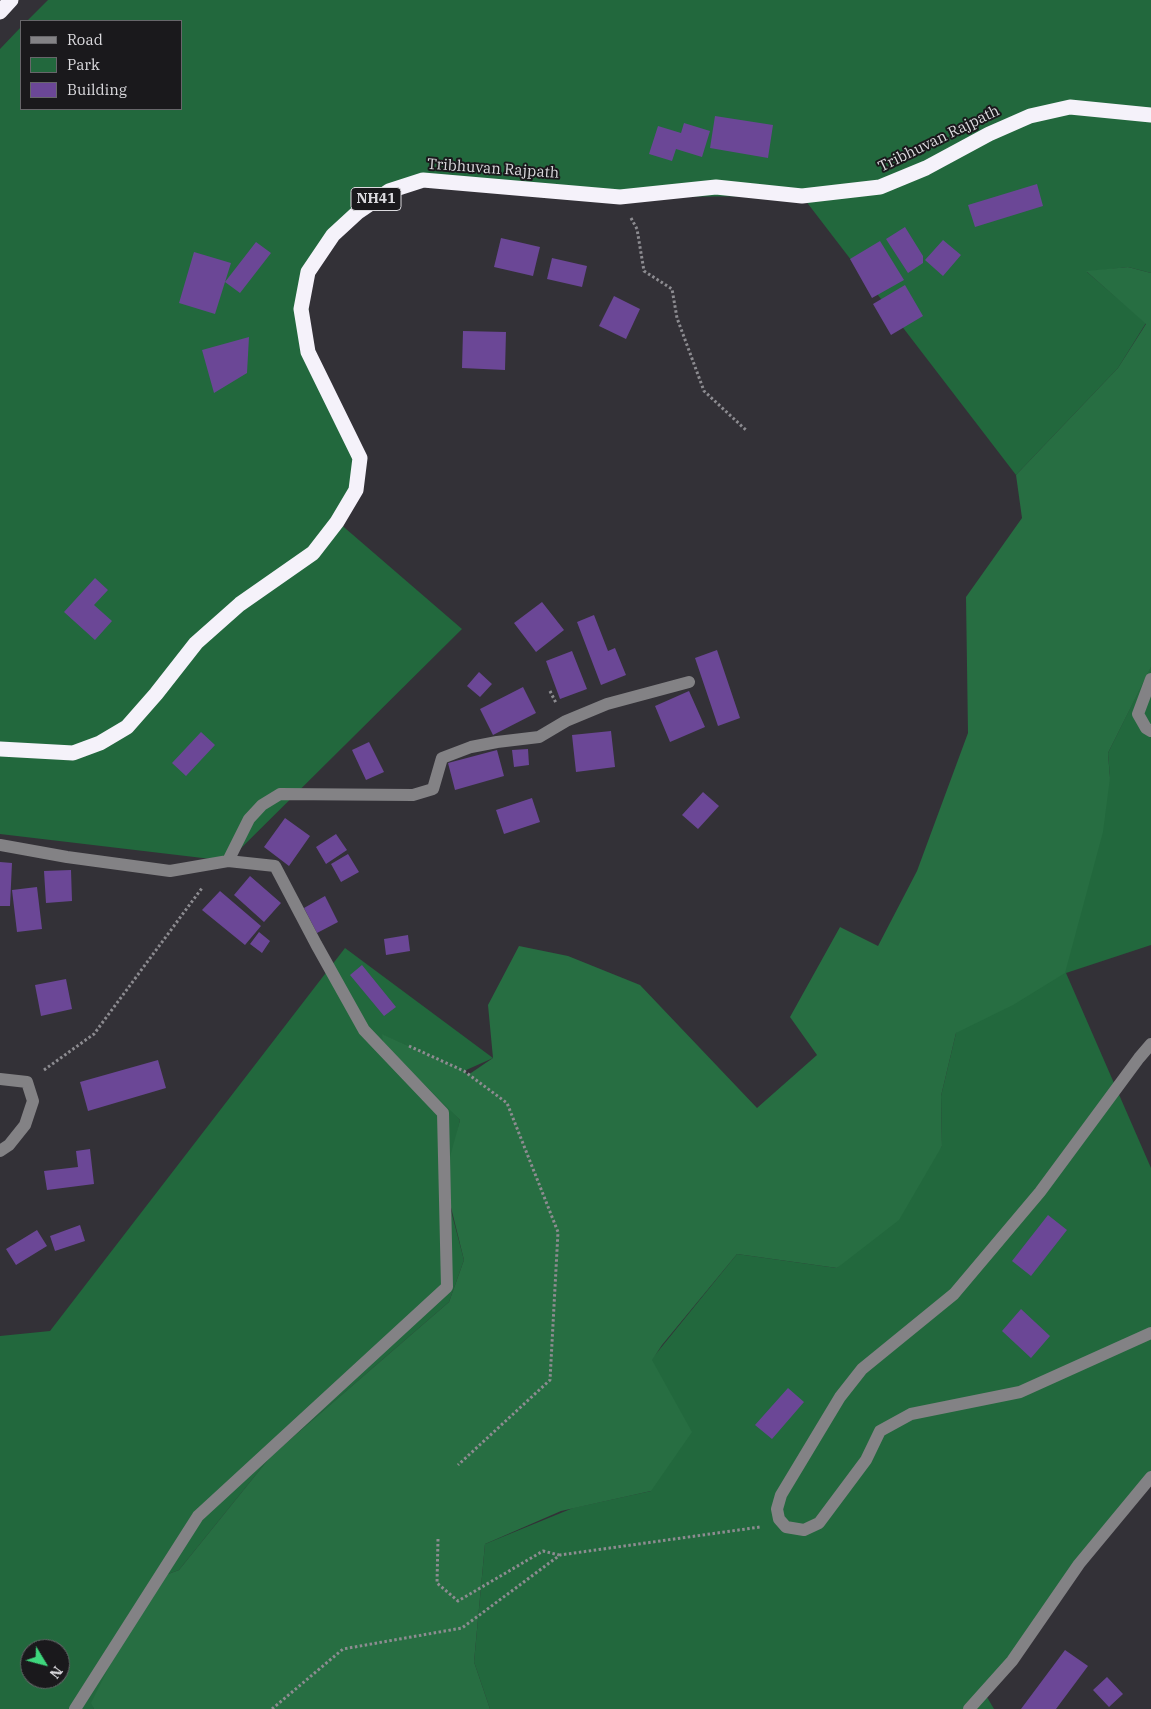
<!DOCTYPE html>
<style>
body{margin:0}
#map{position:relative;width:1151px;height:1709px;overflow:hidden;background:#333137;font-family:"IBM Plex Serif",serif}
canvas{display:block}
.legend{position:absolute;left:20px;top:20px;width:162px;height:90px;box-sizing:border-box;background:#1a191c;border:1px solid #67666a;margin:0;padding:6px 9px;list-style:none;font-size:15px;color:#dbdade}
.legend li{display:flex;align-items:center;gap:10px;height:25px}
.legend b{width:25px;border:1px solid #67666a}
.north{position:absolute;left:20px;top:1639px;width:50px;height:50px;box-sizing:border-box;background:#1a191c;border:1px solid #67666a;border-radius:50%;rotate:127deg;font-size:14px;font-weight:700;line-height:20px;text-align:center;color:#dbdade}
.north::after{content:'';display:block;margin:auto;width:18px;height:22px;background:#3ed77d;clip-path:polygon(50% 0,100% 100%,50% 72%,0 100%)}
</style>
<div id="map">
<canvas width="1151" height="1709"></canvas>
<ul class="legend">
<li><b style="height:6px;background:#838285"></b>Road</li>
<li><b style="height:14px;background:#22683d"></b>Park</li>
<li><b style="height:14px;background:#6b4796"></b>Building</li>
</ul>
<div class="north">N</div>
</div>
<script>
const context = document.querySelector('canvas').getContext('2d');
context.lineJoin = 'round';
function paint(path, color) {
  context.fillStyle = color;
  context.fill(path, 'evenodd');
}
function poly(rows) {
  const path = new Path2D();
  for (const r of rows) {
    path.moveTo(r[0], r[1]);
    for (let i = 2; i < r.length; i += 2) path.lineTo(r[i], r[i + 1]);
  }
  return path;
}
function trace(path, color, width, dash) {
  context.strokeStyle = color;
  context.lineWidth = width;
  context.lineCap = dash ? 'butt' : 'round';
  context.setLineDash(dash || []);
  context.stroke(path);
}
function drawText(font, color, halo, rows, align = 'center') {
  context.font = font + ' "IBM Plex Serif",serif';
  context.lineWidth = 4;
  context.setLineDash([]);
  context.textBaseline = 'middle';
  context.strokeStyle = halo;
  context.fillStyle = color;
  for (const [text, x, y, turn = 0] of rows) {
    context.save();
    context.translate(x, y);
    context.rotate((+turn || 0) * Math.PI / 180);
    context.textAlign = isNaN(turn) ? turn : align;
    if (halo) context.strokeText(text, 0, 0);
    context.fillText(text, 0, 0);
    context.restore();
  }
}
paint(poly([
 [48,0,1151,0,1151,273,1128,267,1087,272,1146,323,1118,368,1016,475,802,196,620,197,423,180,358,212,308,272,309,352,360,458,338,522,462,629,228,861,0,834,0,49,21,27,21,109,181,109,181,21,27,21],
 [1151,666,1151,945,1066,973,1151,1168,1151,1477,984,1692,994,1709,490,1709,474,1662,485,1544,573,1508,651,1491,651,1360,737,1254,837,1268,942,1146,941,1096,956,1033,1110,778,1108,753],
 [345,948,493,1058,464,1071,383,1035,460,1120,445,1188,464,1260,449,1302,271,1456,179,1570,152,1580,92,1703,94,1709,0,1709,0,1336,50,1331],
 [30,1649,60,1649,60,1679,30,1679]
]), '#22683d');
paint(poly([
 [1128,267,1151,273,1151,667,1108,753,1110,778,1103,832,1065,973,1013,1005,956,1033,941,1096,942,1146,899,1220,837,1268,737,1254,662,1345,652,1360,692,1432,651,1491,561,1511,485,1544,474,1662,490,1709,94,1709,91,1703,152,1580,179,1570,271,1456,449,1302,464,1260,444,1179,460,1120,383,1043,382,1034,464,1071,468,1075,493,1058,488,1005,519,946,568,956,640,985,757,1108,817,1055,790,1017,840,927,878,946,917,871,968,733,966,597,1022,518,1016,475,1118,368,1146,324,1086,271]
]), '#276e42');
paint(poly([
 [715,116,773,125,768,158,710,148],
 [684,123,710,131,702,157,676,149,672,161,649,154,658,126,681,133],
 [1037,184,1043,206,975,227,968,205],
 [905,227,923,256,923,263,908,273,886,239],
 [501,238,540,247,533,276,494,267],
 [943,240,961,255,943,276,925,260],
 [880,241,904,280,872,298,850,259],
 [256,242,271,253,240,293,225,282,215,314,179,303,194,252,231,263,225,282],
 [552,258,587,266,582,287,547,279],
 [905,285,923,316,891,335,873,304],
 [614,296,640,309,626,339,599,326],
 [463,331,506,332,505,370,462,368],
 [249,337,247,373,214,393,202,350],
 [95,578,108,590,94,605,112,621,95,640,64,612],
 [542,602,564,630,536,652,514,623],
 [594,615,608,651,615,648,626,675,601,685,577,622],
 [717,650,740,718,718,726,695,658],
 [572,651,587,689,560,699,546,661],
 [479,672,492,684,480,697,467,686],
 [523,687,536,713,493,735,480,709],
 [689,691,705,727,670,742,655,706],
 [611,731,615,767,576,772,572,735],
 [201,732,215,745,186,776,172,763],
 [369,742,384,772,366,780,352,750],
 [528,749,529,765,514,767,512,750],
 [497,750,504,776,455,790,448,763],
 [703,792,719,806,698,829,682,815],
 [532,798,540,822,504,834,496,810],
 [285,818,310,836,289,866,264,847],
 [336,834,347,850,326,864,316,847],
 [348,854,359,872,341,882,331,864],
 [0,862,12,863,10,906,0,906],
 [71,870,72,901,46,903,44,871],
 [250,876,281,903,264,922,234,895],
 [37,887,42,929,17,932,12,890],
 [220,891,261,926,245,945,202,910],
 [325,896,338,922,317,933,304,908],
 [259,932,270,941,262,953,250,944],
 [408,935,410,951,386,955,384,939],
 [362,965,396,1007,384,1016,350,975],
 [66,979,72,1009,41,1016,35,985],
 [158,1060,166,1088,88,1111,80,1082],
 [90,1149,94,1184,47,1190,44,1171,78,1167,76,1151],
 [1048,1215,1067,1230,1031,1276,1012,1261],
 [80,1225,85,1241,55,1251,50,1236],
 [37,1230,47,1246,16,1265,6,1249],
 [1021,1309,1050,1336,1031,1358,1002,1331],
 [788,1388,804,1402,772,1439,755,1425],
 [1065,1650,1088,1666,1056,1709,1021,1709],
 [1107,1677,1123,1694,1109,1707,1093,1690]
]), '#6b4796');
trace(poly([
 [631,218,637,229,644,271,672,289,677,318,704,391,747,431],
 [550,691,556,703],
 [409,1046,464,1071,507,1103,558,1232,550,1380,458,1465],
 [44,1070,94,1034,202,888],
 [438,1539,437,1583,458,1601,543,1551,559,1555],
 [272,1709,343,1649,462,1628,560,1555,760,1527]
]), '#8d8c91', 3, [2.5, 2.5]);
trace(poly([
 [1151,679,1138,714,1146,728,1151,731],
 [0,845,67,857,170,871,228,861,275,866,316,944,364,1030,443,1113,447,1287,198,1516,75,1709],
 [228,861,249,819,262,805,280,794,413,795,433,789,442,758,471,747,497,742,539,737,566,721,607,704,689,682],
 [1151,1044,1139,1058,1040,1192,954,1294,862,1369,840,1397,781,1495,777,1509,779,1519,786,1527,804,1530,819,1523,866,1460,880,1431,911,1414,1020,1392,1151,1333],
 [0,1079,27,1082,33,1101,25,1125,9,1145,0,1151],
 [969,1709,1012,1661,1079,1564,1151,1477]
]), '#838285', 12);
trace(poly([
 [0,12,11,0],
 [0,749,73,753,100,743,127,727,156,694,196,643,240,604,313,553,337,522,356,490,360,458,308,352,301,309,308,272,333,235,358,212,389,191,423,180,620,197,716,187,802,196,880,187,926,168,989,134,1030,116,1070,107,1151,115]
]), '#f5f2fa', 15);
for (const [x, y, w] of [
 [376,199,50]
]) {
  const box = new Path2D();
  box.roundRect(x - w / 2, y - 11.5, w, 23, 4);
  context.fillStyle = '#1a191c';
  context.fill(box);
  trace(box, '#dbdade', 1);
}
drawText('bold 14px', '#dbdade', null, [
 ["NH41",376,199]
]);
drawText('15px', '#dbdade', '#1a191c', [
 ["Tribhuvan Rajpath",939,139,-26],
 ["Tribhuvan Rajpath",493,169,4]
]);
</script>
